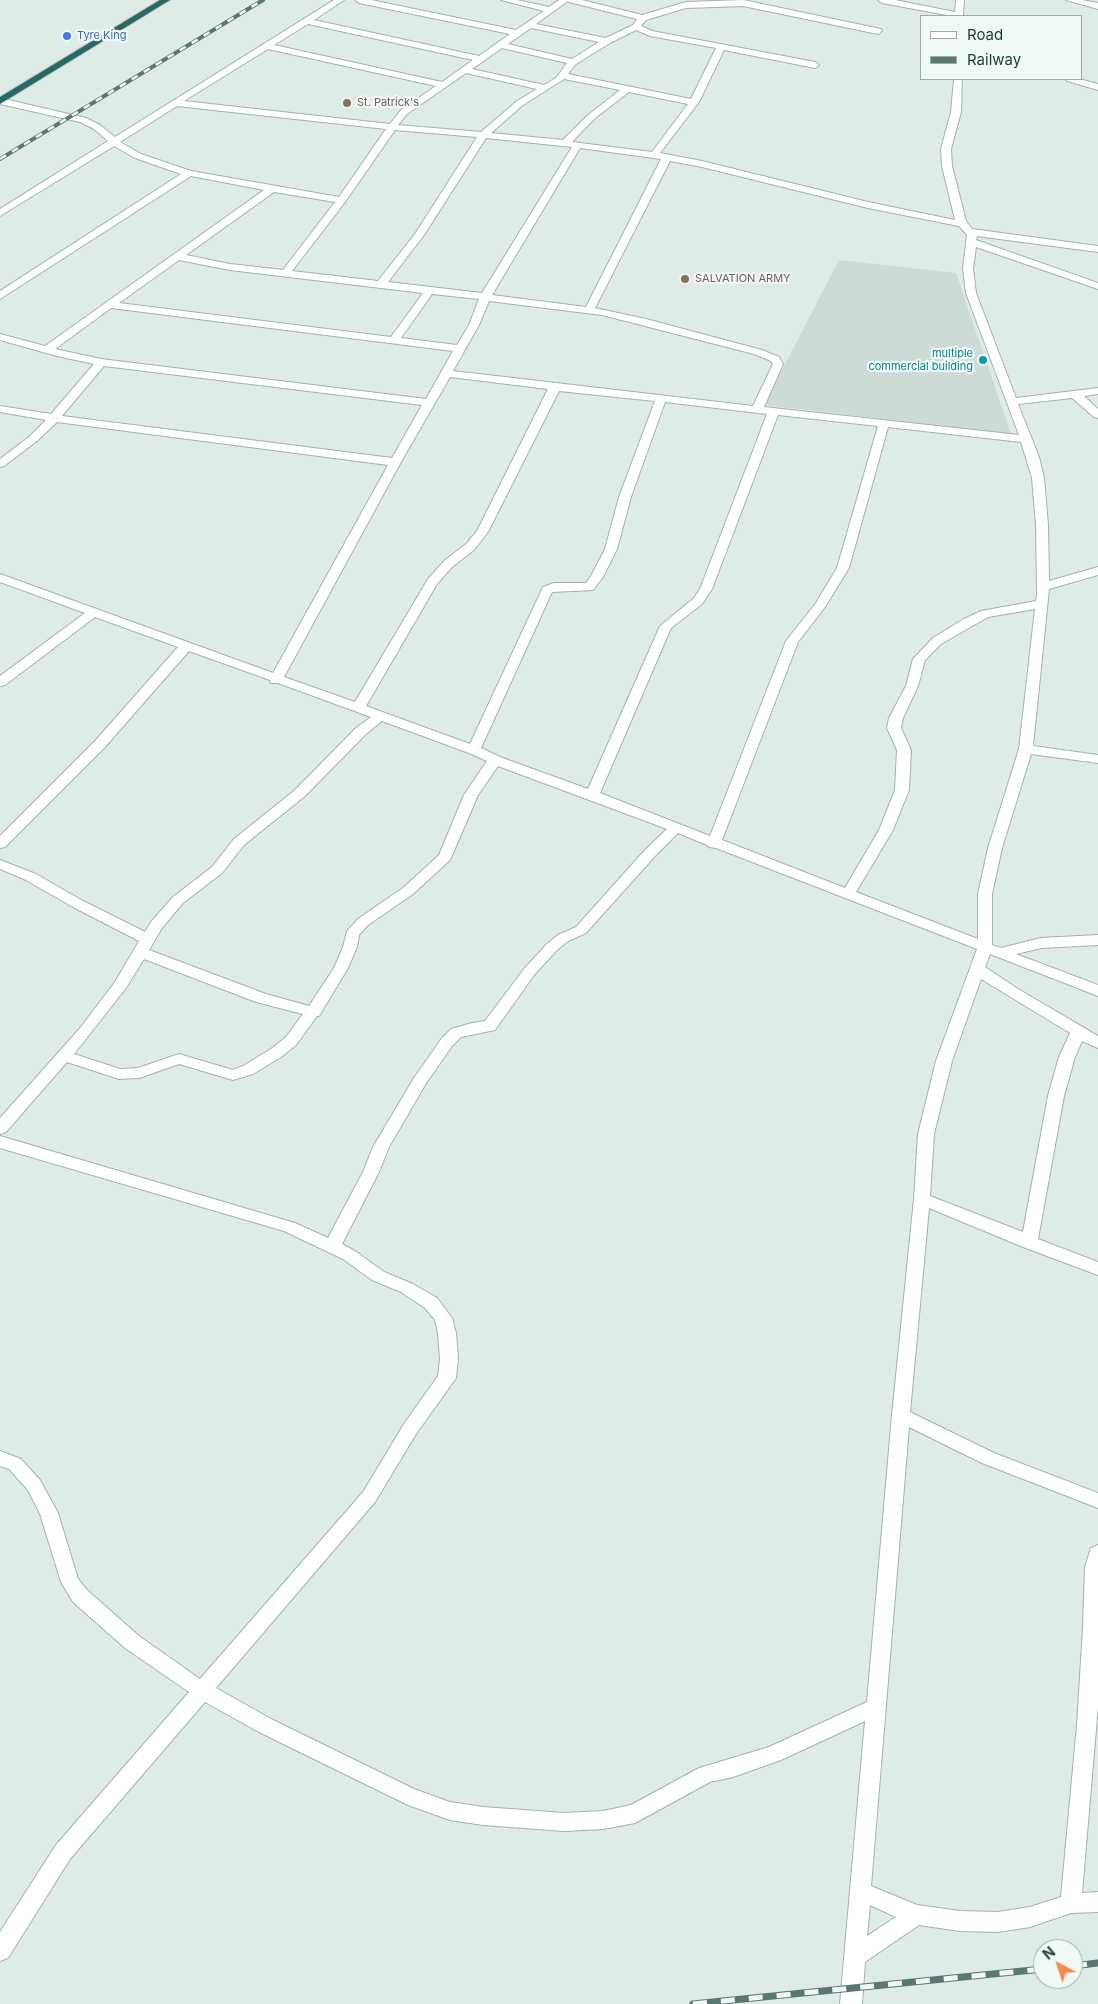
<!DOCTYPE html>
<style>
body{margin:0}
#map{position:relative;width:1098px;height:2004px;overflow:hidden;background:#dfebe7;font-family:Inter,sans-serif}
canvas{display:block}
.legend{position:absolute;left:920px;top:15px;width:162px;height:65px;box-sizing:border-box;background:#eff8f4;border:1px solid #9cada8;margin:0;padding:6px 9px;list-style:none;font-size:15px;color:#1f3c37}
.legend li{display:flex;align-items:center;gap:10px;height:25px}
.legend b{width:25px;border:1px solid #9cada8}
.north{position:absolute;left:1033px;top:1939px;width:50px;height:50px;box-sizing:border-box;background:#eff8f4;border:1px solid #9cada8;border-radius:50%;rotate:320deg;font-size:14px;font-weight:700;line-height:20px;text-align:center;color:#1f3c37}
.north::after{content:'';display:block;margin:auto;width:18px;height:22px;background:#fc874c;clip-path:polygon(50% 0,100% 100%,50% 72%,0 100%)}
</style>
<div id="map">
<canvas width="1098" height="2004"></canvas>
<ul class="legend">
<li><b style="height:6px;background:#fff"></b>Road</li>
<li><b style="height:6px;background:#597873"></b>Railway</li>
</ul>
<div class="north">N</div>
</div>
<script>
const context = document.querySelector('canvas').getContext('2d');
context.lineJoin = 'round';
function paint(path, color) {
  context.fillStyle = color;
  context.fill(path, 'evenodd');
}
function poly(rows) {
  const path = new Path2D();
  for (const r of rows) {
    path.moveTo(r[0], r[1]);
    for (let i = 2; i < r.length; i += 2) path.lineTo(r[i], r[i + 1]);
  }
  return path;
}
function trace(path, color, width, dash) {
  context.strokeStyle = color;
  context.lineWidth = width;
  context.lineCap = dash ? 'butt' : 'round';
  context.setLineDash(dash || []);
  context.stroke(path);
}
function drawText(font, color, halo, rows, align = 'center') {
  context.font = font + ' Inter,sans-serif';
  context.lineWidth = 4.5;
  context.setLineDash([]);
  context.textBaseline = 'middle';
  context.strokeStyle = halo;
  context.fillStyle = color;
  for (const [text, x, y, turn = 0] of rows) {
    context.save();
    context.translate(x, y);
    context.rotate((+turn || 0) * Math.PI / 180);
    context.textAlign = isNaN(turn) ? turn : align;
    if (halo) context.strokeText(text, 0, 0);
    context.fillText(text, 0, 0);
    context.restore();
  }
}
paint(poly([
 [839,260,956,273,1011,434,764,405]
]), '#cddbd6');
const minor = poly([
 [334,0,344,0,314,20,479,56,510,34,359,3,355,0,371,0,516,30,544,11,501,0,517,0,549,7,559,0,582,0,642,15,686,2,743,0,881,29,882,31,878,34,743,6,686,8,646,20,641,26,652,31,815,62,819,65,815,68,724,50,699,102,660,153,702,161,868,202,955,220,942,166,941,149,951,112,954,79,962,79,961,112,951,149,952,166,966,221,972,229,1098,246,1098,252,977,236,976,240,1098,283,1098,289,976,247,973,269,976,293,1016,398,1098,388,1098,394,1084,396,1098,409,1098,418,1094,417,1072,398,1018,404,1039,457,1044,478,1048,525,1049,581,1098,567,1098,575,1049,589,1033,746,1098,755,1098,763,1031,754,1002,848,992,894,992,945,1001,948,1041,938,1098,935,1098,945,1041,948,1016,954,1098,985,1098,996,990,954,985,967,1018,989,1098,1036,1098,1048,1082,1041,1075,1057,1064,1096,1038,1239,1098,1262,1098,1275,1023,1247,929,1208,910,1412,994,1453,1098,1493,1098,1508,982,1463,909,1427,871,1886,917,1905,960,1911,998,1912,1030,1907,1061,1897,1077,1725,1083,1628,1085,1567,1091,1548,1098,1545,1098,1706,1082,1893,1098,1892,1098,1912,1071,1913,1030,1927,998,1932,960,1931,919,1925,865,1962,862,2004,840,2004,865,1721,781,1760,733,1777,710,1782,635,1823,603,1829,564,1831,483,1825,450,1820,408,1805,259,1732,205,1702,70,1859,8,1958,0,1961,0,1932,56,1845,189,1692,125,1648,73,1602,61,1582,40,1514,28,1490,9,1469,0,1466,0,1451,21,1459,40,1480,58,1513,78,1579,87,1590,139,1636,200,1679,363,1492,404,1424,438,1376,440,1359,438,1333,435,1320,425,1308,401,1292,372,1280,343,1259,284,1231,0,1148,0,1136,295,1223,328,1238,363,1172,373,1147,414,1078,442,1038,451,1029,472,1023,485,1021,524,969,547,944,558,935,576,927,645,850,667,829,498,766,478,795,450,860,413,894,368,925,359,935,357,947,348,968,319,1016,317,1016,296,1045,281,1057,253,1074,233,1080,179,1064,139,1078,119,1079,67,1062,6,1132,0,1134,0,1118,81,1027,115,982,139,941,73,907,26,880,0,869,0,860,36,874,83,901,145,932,151,922,173,897,212,867,234,839,295,790,356,728,371,717,278,683,271,683,270,680,189,651,105,747,5,847,0,848,0,836,95,741,178,647,95,617,5,685,0,686,0,676,85,613,0,582,0,574,273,673,388,465,57,422,37,441,4,466,0,467,0,459,29,437,46,420,0,412,0,406,51,414,94,364,57,356,0,340,0,334,45,346,264,190,191,176,0,299,0,291,181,174,135,158,114,146,0,216,0,209,108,141,94,129,80,122,0,104,0,98,86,118,100,125,115,137,334,0],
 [568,1,569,2,637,19,633,25,606,38,536,24,568,1],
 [308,24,473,60,442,82,274,45,308,24],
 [531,28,599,42,572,59,508,44,531,28],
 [636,30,650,36,716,48,691,99,568,74,576,64,610,43,636,30],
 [502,48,567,63,556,78,544,85,472,69,502,48],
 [268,49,436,86,401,110,390,124,184,101,268,49],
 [466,73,537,89,517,101,481,132,398,125,407,114,466,73],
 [564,79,620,90,588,115,563,140,491,133,523,105,564,79],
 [629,92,688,104,652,152,572,142,594,119,629,92],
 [177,106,386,129,339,197,191,171,141,154,120,142,177,106],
 [395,130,477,137,415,234,378,281,292,271,345,202,395,130],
 [486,138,572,147,482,293,388,282,424,235,486,138],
 [580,148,661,159,586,307,492,295,580,148],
 [670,161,702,167,868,208,959,226,967,235,963,269,966,293,1019,435,764,407,783,364,779,357,762,350,646,319,595,308,670,161],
 [274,192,335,202,283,270,230,264,186,255,274,192],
 [179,260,230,270,423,293,391,337,119,303,179,260],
 [432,294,479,299,469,325,457,345,401,338,432,294],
 [489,301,602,315,754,354,771,361,773,364,753,406,453,371,479,325,489,301],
 [111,308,453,351,426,399,101,359,55,349,111,308],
 [104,366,422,405,392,458,62,416,104,366],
 [450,377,548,389,477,531,466,544,444,561,428,579,355,702,284,677,401,462,450,377],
 [559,391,655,401,619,497,605,549,591,576,586,583,554,583,543,587,470,744,366,706,437,584,452,567,474,550,488,532,559,391],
 [665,402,767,414,700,589,694,598,660,626,588,789,500,757,481,748,552,592,593,590,603,577,617,549,631,497,665,402],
 [778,415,878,426,837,568,816,603,786,641,710,836,600,793,671,628,702,604,712,589,778,415],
 [888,427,1021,442,1032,478,1036,525,1037,594,1036,601,981,611,964,619,933,638,913,659,906,686,889,718,887,728,897,750,895,790,879,830,845,888,722,840,798,642,825,607,849,568,888,427],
 [1035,609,1019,749,988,848,978,894,978,939,856,892,893,830,909,790,911,750,901,728,903,718,918,686,925,660,941,644,988,617,1035,609],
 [382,721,469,753,487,761,464,795,439,855,403,888,358,919,347,931,343,947,334,968,309,1006,266,994,149,950,162,928,183,903,222,873,244,845,305,796,366,734,382,721],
 [678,833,707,845,709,847,716,848,977,949,936,1061,918,1134,914,1199,892,1415,867,1702,769,1747,699,1768,631,1805,603,1811,564,1813,483,1807,450,1802,414,1789,273,1720,216,1688,375,1502,416,1434,456,1378,458,1359,456,1333,452,1318,437,1298,413,1284,384,1272,355,1251,342,1244,379,1172,389,1147,425,1085,452,1046,461,1037,495,1030,534,975,557,950,568,941,586,933,655,856,678,833],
 [144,959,256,1002,303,1014,286,1037,271,1049,243,1066,233,1070,179,1054,138,1068,120,1069,74,1054,126,988,144,959],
 [981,979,1070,1033,1059,1057,1048,1096,1023,1232,930,1196,934,1134,952,1061,981,979],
 [870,1905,896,1917,867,1936,870,1905],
 [878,0,895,0,955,12,956,0,964,0,963,16,952,16,882,3,878,0],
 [1066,0,1082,0,1098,3,1098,9,1066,0],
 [1066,79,1079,79,1098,84,1098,90,1067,81,1066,79]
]);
const highway = poly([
 [160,0,170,0,0,104,0,97,160,0]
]);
trace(minor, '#a2b3af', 2);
trace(highway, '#c0c8c7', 2);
paint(minor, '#fff');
paint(highway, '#286a63');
const railFar1 = poly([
 [0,159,263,0]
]);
const rail = poly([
 [1073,1966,1098,1963],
 [693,2004,1043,1969]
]);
trace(railFar1, '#597873', 4);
trace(rail, '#597873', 7);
trace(railFar1, '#eff8f4', 2.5, [7]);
trace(rail, '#eff8f4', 5, [14]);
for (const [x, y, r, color] of [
 [67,36,5,"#3f7fe0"],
 [347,103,5,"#8d6e63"],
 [685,279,5,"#8d6e63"],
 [983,360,5,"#0f9aa8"]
]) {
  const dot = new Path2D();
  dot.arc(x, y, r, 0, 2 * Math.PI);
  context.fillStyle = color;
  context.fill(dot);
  trace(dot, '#eff8f4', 2);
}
drawText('11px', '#366cbe', '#eff8f4', [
 ["Tyre King",77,36]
], 'left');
drawText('11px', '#785e54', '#eff8f4', [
 ["St. Patrick's",357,103],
 ["SALVATION ARMY",695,279]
], 'left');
drawText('11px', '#0d838f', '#eff8f4', [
 ["multiple",973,354],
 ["commercial building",973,367]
], 'right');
</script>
